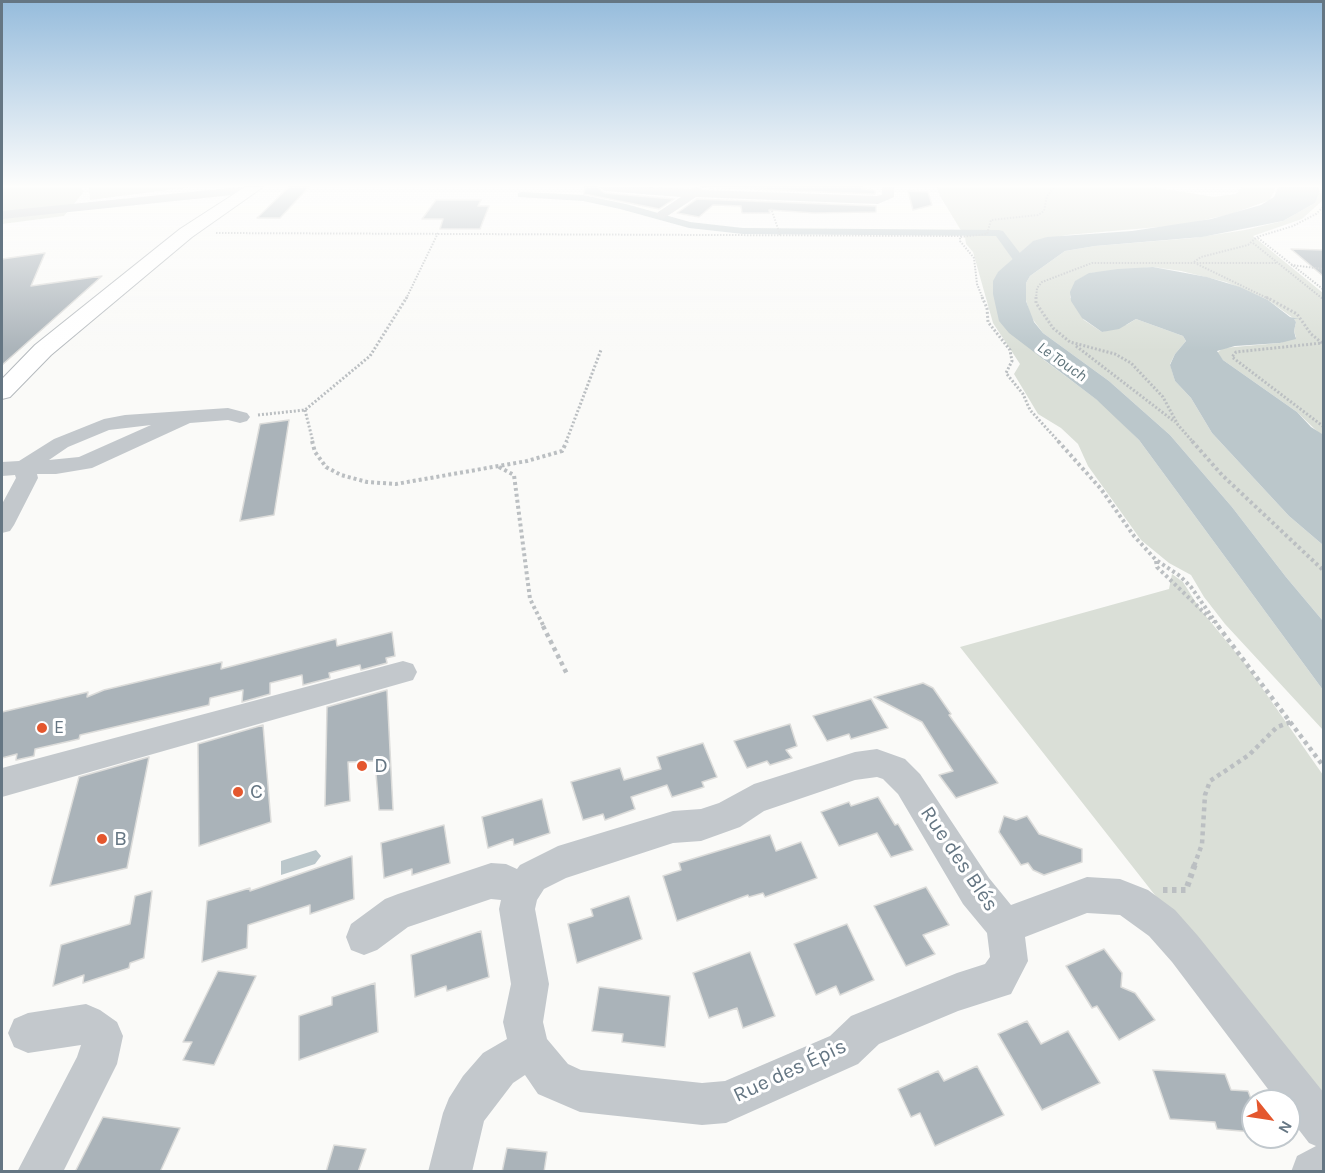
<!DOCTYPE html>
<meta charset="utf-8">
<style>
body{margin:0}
#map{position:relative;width:1325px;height:1173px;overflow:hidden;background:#fafaf8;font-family:Karla,sans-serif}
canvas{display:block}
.frame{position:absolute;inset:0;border:3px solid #657683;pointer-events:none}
.north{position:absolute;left:1241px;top:1089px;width:60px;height:60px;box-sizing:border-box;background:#fff;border:2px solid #c1c8cd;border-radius:50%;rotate:120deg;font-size:16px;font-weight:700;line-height:24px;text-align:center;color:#657683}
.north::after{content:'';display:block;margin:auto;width:21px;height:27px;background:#e4572e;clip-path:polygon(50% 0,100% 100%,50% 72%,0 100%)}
</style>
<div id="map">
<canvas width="1325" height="1173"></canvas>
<div class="frame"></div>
<div class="north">N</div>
</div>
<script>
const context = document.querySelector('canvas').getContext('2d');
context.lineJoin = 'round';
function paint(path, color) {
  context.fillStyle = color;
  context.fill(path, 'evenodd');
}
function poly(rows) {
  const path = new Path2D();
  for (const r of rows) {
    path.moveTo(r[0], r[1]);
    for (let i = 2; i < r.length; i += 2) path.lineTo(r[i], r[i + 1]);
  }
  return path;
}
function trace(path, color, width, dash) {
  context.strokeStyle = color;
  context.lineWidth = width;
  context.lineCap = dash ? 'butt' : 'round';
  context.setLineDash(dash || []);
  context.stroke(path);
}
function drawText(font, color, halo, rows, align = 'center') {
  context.font = font + ' Karla,sans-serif';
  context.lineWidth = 6;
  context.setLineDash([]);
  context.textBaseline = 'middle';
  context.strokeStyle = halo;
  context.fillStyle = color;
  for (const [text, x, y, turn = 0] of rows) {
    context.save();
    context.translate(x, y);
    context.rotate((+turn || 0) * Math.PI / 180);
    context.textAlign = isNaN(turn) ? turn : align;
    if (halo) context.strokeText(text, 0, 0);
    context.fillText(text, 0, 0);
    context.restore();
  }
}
paint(poly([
 [2,187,82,187,83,193,64,216,2,224],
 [89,187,191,187,90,200],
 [937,187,1152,187,1214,197,1236,194,1242,187,1276,187,1270,200,1231,214,1182,225,1067,235,1032,242,997,274,1044,360,1104,405,1139,440,1323,690,1323,730,1225,624,1204,597,1191,575,1169,563,1141,540,1088,466,1078,444,1061,428,1038,414,1014,374,1020,364,993,323,973,252,966,244,965,237,940,196],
 [1319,193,1323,194,1323,200,1302,219,1253,236,1323,293,1323,437,1297,412,1223,360,1217,353,1223,348,1280,343,1296,337,1294,331,1296,322,1293,318,1268,300,1226,282,1181,271,1153,267,1090,273,1076,281,1070,297,1084,320,1102,332,1128,324,1136,319,1183,336,1186,341,1175,354,1170,364,1175,381,1191,398,1212,433,1289,516,1323,545,1323,621,1286,577,1232,507,1170,435,1109,381,1043,333,1031,317,1025,297,1026,283,1030,276,1065,251,1095,246,1193,238,1245,230,1283,221,1315,203],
 [1172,574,1183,582,1200,609,1246,665,1323,775,1323,1109,960,647,1169,589]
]), '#dadfd7');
paint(poly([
 [1278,187,1317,187,1320,191,1315,203,1283,221,1202,237,1095,246,1065,251,1030,276,1026,283,1026,301,1034,322,1043,333,1109,381,1170,435,1232,507,1286,577,1323,621,1323,690,1139,440,1097,400,1009,333,999,321,993,294,993,281,998,272,1033,241,1047,237,1132,231,1211,219,1261,205,1274,197],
 [1153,267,1207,277,1240,287,1268,300,1290,317,1299,319,1294,319,1296,322,1294,331,1296,339,1280,343,1235,346,1217,351,1223,360,1297,412,1311,427,1322,434,1323,545,1289,516,1212,433,1191,398,1175,381,1170,365,1175,354,1186,341,1183,336,1136,319,1119,329,1102,332,1082,318,1071,301,1070,292,1075,281,1089,273,1118,269],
 [316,850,321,856,315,864,281,875,281,861]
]), '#bbc7cb');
paint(poly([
 [522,192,583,195,626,204,690,222,743,228,999,230,1003,231,1029,265,1027,268,1019,268,996,236,743,234,689,228,620,209,583,201,518,197,518,193,522,192]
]), '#bbc7cb');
const building = poly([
 [289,187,309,187,280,218,257,218,289,187],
 [585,187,597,187,605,193,674,199,659,209,584,194,585,187],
 [701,187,862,187,862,189,875,190,875,194,701,187],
 [908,191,928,192,932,205,913,210,908,191],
 [697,199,876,206,876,212,814,213,769,210,770,213,742,213,741,206,713,205,699,217,677,213,697,199],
 [436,200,481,200,478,206,489,206,480,229,440,229,443,219,422,219,436,200],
 [1291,249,1323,250,1323,276,1291,249],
 [45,253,31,286,102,276,2,365,2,259,45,253],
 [289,420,274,515,240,521,260,424,289,420],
 [392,632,395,656,386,658,387,663,361,670,360,665,329,673,330,678,303,685,302,675,270,683,270,694,242,702,243,690,210,698,209,705,80,735,79,739,35,749,34,756,16,760,17,754,2,758,2,712,88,692,87,697,104,690,222,662,221,669,336,639,337,646,392,632],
 [923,683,933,688,951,714,949,715,998,783,956,798,939,775,953,771,922,722,874,697,923,683],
 [387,690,393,810,379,810,375,761,348,762,350,801,325,806,327,707,387,690],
 [871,699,888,728,851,739,849,734,827,741,813,716,871,699],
 [790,724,797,746,786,750,792,758,770,765,767,761,747,768,734,741,790,724],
 [263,725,271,822,199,846,198,744,263,725],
 [703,743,717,777,702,782,704,787,672,797,667,785,631,797,635,809,605,820,603,814,583,820,571,782,620,768,624,780,661,769,657,757,703,743],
 [149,757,127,868,50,886,79,777,149,757],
 [878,797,895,825,898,824,913,850,891,857,877,833,839,846,821,812,849,802,851,806,878,797],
 [542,799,550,833,514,845,513,839,488,848,482,817,542,799],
 [1004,816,1016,820,1027,816,1039,834,1082,849,1082,862,1044,875,1033,870,1028,863,1021,865,999,832,1004,816],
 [444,825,450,863,412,875,412,869,384,878,381,843,444,825],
 [770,835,776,851,801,842,817,878,765,897,763,893,749,897,748,895,677,921,663,876,681,870,679,863,770,835],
 [352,856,354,899,310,914,310,905,248,925,247,948,202,962,207,901,250,888,250,891,352,856],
 [926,887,949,925,923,935,935,954,906,966,874,906,926,887],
 [152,891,144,958,130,963,129,968,83,983,84,975,53,986,61,945,130,924,135,896,152,891],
 [629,896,642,939,577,963,568,924,593,916,591,909,629,896],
 [847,924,874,980,840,995,836,986,816,995,794,944,847,924],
 [481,931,489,977,447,991,446,986,415,997,411,955,481,931],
 [1104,949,1122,973,1121,987,1135,993,1155,1020,1119,1040,1097,1006,1092,1008,1066,966,1104,949],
 [750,952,775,1016,743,1028,737,1008,709,1018,693,973,750,952],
 [218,971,256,976,214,1065,183,1060,192,1042,183,1042,218,971],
 [375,983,378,1032,299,1060,299,1016,332,1005,332,997,375,983],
 [599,987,670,996,665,1047,622,1042,623,1034,592,1031,599,987],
 [1027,1021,1041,1044,1068,1031,1100,1083,1042,1110,998,1034,1027,1021],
 [977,1066,1004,1115,935,1146,920,1113,911,1117,898,1089,938,1071,944,1081,977,1066],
 [1153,1070,1225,1074,1231,1090,1248,1091,1253,1104,1253,1132,1217,1129,1215,1122,1170,1119,1153,1070],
 [103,1117,180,1128,160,1172,75,1172,103,1117],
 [334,1145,366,1149,358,1172,326,1172,334,1145],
 [507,1148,547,1152,544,1172,502,1172,507,1148]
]);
paint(building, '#aab3b9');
trace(building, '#dcdcda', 1.5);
const major = poly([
 [245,187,263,187,192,237,51,355,10,397,2,399,2,379,35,345,180,229,245,187]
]);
trace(major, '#b5babe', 2);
trace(poly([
 [771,208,780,235],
 [216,233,962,236],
 [1258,238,1324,290],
 [1253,243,1323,299],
 [1194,262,1201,257,1248,245,1257,237,1293,226,1316,214,1324,206],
 [1197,264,1269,299],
 [1291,265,1324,269],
 [406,299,438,233],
 [983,299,977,284,974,258,960,241,960,237,987,234,991,220,1038,215,1044,211,1047,196,1054,187],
 [1036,299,1037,288,1042,282,1092,263,1276,263]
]), '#bbbfc2', 2, [1.5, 1.5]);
trace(poly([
 [982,297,987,308,988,322,1010,350,1012,361,1006,373,1023,394,1030,410,1059,442],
 [1036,297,1036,303,1053,328,1070,342,1115,354,1131,363,1163,397,1178,425,1193,442],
 [1266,297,1297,314,1311,334,1322,343,1236,352,1232,357,1324,427],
 [1322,297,1324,299],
 [1076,346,1175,422],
 [305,410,313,442],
 [258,415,305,410,370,356,407,297],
 [566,442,601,350]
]), '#bbbfc2', 3, [2, 2]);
trace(poly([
 [312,441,315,452,326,467,341,475,367,482,396,484,527,461,562,451,567,441],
 [1058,441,1101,489,1134,536,1156,560,1180,576,1191,587,1219,627],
 [1192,441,1222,475,1324,571],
 [499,467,514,475,530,599,544,627],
 [1156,561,1157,567,1214,622]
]), '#bbbfc2', 4, [3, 3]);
trace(poly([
 [543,626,568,676],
 [1218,626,1324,767],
 [1194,866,1202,844,1205,795,1210,781,1249,755,1277,727,1291,722]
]), '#bbbfc2', 4.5, [4, 4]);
trace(poly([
 [1163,890,1186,890,1195,864]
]), '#bbbfc2', 6, [4.5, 4.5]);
paint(poly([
 [240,187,257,187,258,189,252,193,2,219,2,211,240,187],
 [599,187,648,187,691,189,697,187,703,190,877,196,882,195,882,187,894,187,894,197,878,204,696,197,663,219,656,215,658,212,681,197,605,191,599,187],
 [228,408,247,413,250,417,247,421,240,423,228,420,190,423,92,468,56,474,37,474,38,478,14,525,10,531,2,533,2,504,16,478,15,475,2,476,2,462,19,461,54,439,104,419,125,415,228,408],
 [151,425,79,457,49,460,68,447,109,430,151,425],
 [403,661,413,664,417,672,413,680,2,797,2,768,403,661],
 [877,749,905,759,920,774,989,878,1011,905,1087,877,1120,879,1148,890,1175,910,1198,936,1324,1093,1324,1172,1291,1172,1297,1156,1316,1146,1309,1143,1289,1117,1289,1101,1277,1101,1172,962,1149,936,1120,915,1087,913,1025,937,1028,961,1011,994,958,1011,879,1044,858,1064,726,1123,702,1125,580,1112,538,1094,525,1075,513,1083,484,1121,472,1172,428,1172,443,1113,449,1098,463,1076,483,1053,507,1039,503,1022,511,984,499,909,501,900,491,899,408,927,377,950,364,955,351,950,346,937,351,924,385,899,398,894,491,863,506,864,517,869,520,865,558,846,673,811,701,809,719,803,754,784,855,752,877,749],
 [877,777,883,779,898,794,963,904,987,933,990,957,985,964,957,973,851,1016,830,1036,725,1081,702,1083,581,1070,568,1064,547,1039,543,1022,549,984,535,909,537,900,544,889,566,878,673,843,701,841,740,827,764,811,855,780,877,777],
 [86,1004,100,1010,117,1022,123,1036,117,1064,63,1172,17,1172,77,1057,81,1045,28,1053,14,1047,8,1033,14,1019,28,1013,86,1004]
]), '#c3c8cc');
paint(major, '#fff');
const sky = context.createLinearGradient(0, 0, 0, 351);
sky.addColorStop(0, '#96bcdc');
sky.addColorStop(0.53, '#fdfdfc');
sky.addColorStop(1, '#fdfdfc00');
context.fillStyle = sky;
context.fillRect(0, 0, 1325, 351);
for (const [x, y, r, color] of [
 [42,728,6,"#e4572e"],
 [362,766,6,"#e4572e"],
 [238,792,6,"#e4572e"],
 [102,839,6,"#e4572e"]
]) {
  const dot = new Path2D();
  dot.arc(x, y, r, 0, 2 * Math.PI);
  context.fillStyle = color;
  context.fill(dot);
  trace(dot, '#fff', 2);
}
drawText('italic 16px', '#60757c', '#fff', [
 ["Le Touch",1062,362,35]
]);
drawText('18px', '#657683', '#fff', [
 ["E",54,728]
], 'left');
drawText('21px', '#657683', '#fff', [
 ["D",374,766],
 ["C",250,792],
 ["B",114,839]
], 'left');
drawText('21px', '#657683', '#fff', [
 ["Rue des Blés",959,859,56],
 ["Rue des Épis",790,1071,-25]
]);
</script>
